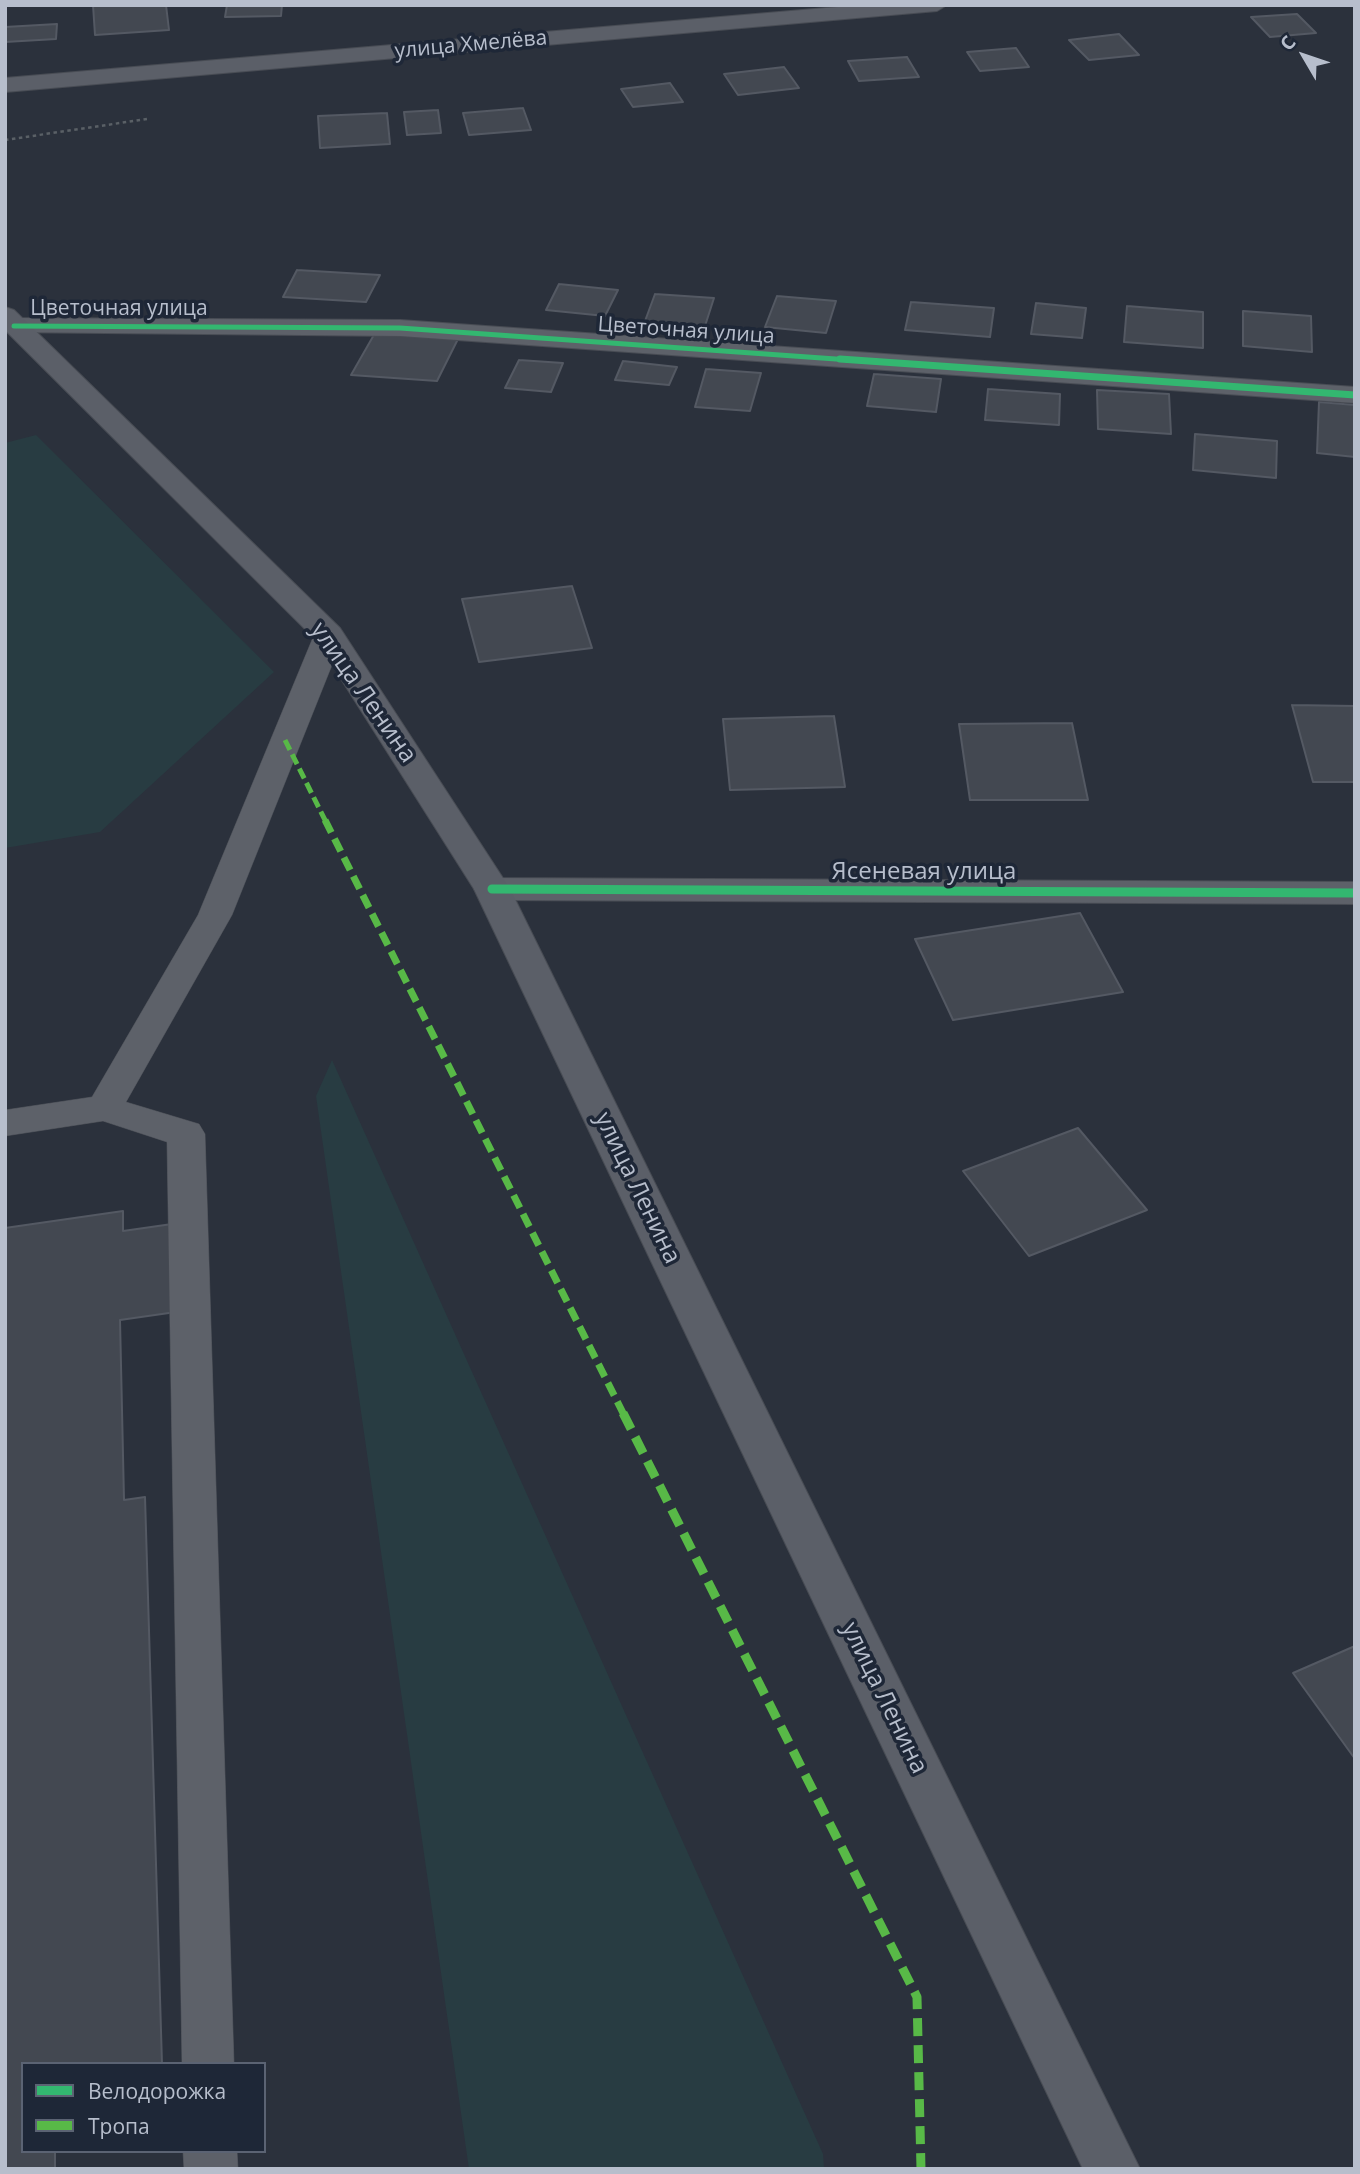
<!DOCTYPE html>
<meta charset="utf-8">
<style>
body{margin:0}
#map{position:relative;width:1360px;height:2174px;overflow:hidden;background:#2b313c;font-family:"Open Sans",sans-serif}
canvas{display:block}
.frame{position:absolute;inset:0;border:7px solid #b7becc;pointer-events:none}
.legend{position:absolute;left:21px;top:2062px;width:245px;height:91px;box-sizing:border-box;background:#1e2737;border:2px solid #5b6373;margin:0;padding:9px 12px;list-style:none;font-size:21px;color:#b7becc}
.legend li{display:flex;align-items:center;gap:14px;height:35px}
.legend b{width:35px;border:2px solid #5b6373}
.north{position:absolute;left:1269px;top:21px;width:70px;height:70px;-webkit-text-stroke:5px #1e2737;paint-order:stroke;rotate:309deg;font-size:19px;font-weight:700;line-height:28px;text-align:center;color:#b7becc}
.north::after{content:'';display:block;margin:auto;width:24px;height:32px;background:#b7becc;clip-path:polygon(50% 0,100% 100%,50% 72%,0 100%)}
</style>
<div id="map">
<canvas width="1360" height="2174"></canvas>
<div class="frame"></div>
<ul class="legend">
<li><b style="height:9px;background:#33b770"></b>Велодорожка</li>
<li><b style="height:9px;background:#58b947"></b>Тропа</li>
</ul>
<div class="north">С</div>
</div>
<script>
const context = document.querySelector('canvas').getContext('2d');
context.lineJoin = 'round';
function paint(path, color) {
  context.fillStyle = color;
  context.fill(path, 'evenodd');
}
function poly(rows) {
  const path = new Path2D();
  for (const r of rows) {
    path.moveTo(r[0], r[1]);
    for (let i = 2; i < r.length; i += 2) path.lineTo(r[i], r[i + 1]);
  }
  return path;
}
function trace(path, color, width, dash) {
  context.strokeStyle = color;
  context.lineWidth = width;
  context.lineCap = dash ? 'butt' : 'round';
  context.setLineDash(dash || []);
  context.stroke(path);
}
function drawText(font, color, halo, rows, align = 'center') {
  context.font = font + ' "Open Sans",sans-serif';
  context.lineWidth = 7;
  context.setLineDash([]);
  context.textBaseline = 'middle';
  context.strokeStyle = halo;
  context.fillStyle = color;
  for (const [text, x, y, turn = 0] of rows) {
    context.save();
    context.translate(x, y);
    context.rotate((+turn || 0) * Math.PI / 180);
    context.textAlign = isNaN(turn) ? turn : align;
    if (halo) context.strokeText(text, 0, 0);
    context.fillText(text, 0, 0);
    context.restore();
  }
}
paint(poly([
 [36,435,274,672,100,832,5,848,5,443],
 [332,1060,823,2154,824,2169,469,2169,316,1096]
]), '#283c42');
const building = poly([
 [93,5,166,5,169,30,95,35,93,5],
 [227,5,282,5,281,16,225,17,227,5],
 [1297,14,1316,33,1270,37,1251,17,1297,14],
 [57,24,56,39,5,42,5,27,57,24],
 [1119,34,1139,55,1089,60,1069,40,1119,34],
 [1016,48,1029,67,980,71,967,52,1016,48],
 [907,57,919,77,859,81,848,61,907,57],
 [784,67,799,88,738,95,724,74,784,67],
 [670,83,683,102,633,107,621,89,670,83],
 [523,108,531,130,469,135,463,113,523,108],
 [438,110,441,133,407,135,404,112,438,110],
 [387,113,390,144,320,148,318,116,387,113],
 [297,270,380,275,366,302,283,297,297,270],
 [559,284,618,290,605,316,546,310,559,284],
 [655,294,714,298,705,326,645,321,655,294],
 [777,296,836,301,826,333,765,327,777,296],
 [911,302,994,308,990,337,905,330,911,302],
 [1036,303,1086,308,1082,338,1031,334,1036,303],
 [1127,306,1203,312,1203,348,1124,342,1127,306],
 [1243,311,1311,316,1312,352,1243,346,1243,311],
 [375,333,458,339,437,381,351,375,375,333],
 [519,360,563,363,551,392,505,388,519,360],
 [623,361,677,367,669,385,615,380,623,361],
 [706,369,761,373,750,411,695,407,706,369],
 [874,374,941,379,936,412,867,406,874,374],
 [988,389,1060,394,1059,425,985,420,988,389],
 [1097,390,1169,394,1171,434,1098,429,1097,390],
 [1319,402,1355,405,1355,457,1317,453,1319,402],
 [1195,434,1277,441,1276,478,1193,470,1195,434],
 [572,586,592,648,479,662,462,599,572,586],
 [1292,705,1355,706,1355,782,1313,782,1292,705],
 [834,716,845,787,730,790,723,719,834,716],
 [1072,723,1088,800,970,800,959,724,1072,723],
 [1080,913,1123,992,953,1020,915,939,1080,913],
 [1078,1128,1147,1210,1029,1256,963,1171,1078,1128],
 [123,1211,123,1231,172,1224,176,1312,120,1320,124,1500,145,1497,162,2064,23,2064,23,2151,55,2151,55,2169,5,2169,5,1228,123,1211],
 [1355,1646,1355,1759,1293,1673,1355,1646]
]);
paint(building, '#434851');
trace(building, '#545963', 2);
const lane = poly([
 [329,626,340,629,344,635,232,915,126,1102,199,1124,205,1134,234,2064,182,2064,167,1142,103,1121,5,1136,5,1110,92,1097,198,915,314,635,318,629,329,626],
 [183,2151,237,2151,238,2169,184,2169,183,2151]
]);
const street = poly([
 [14,318,400,320,1355,387,1355,403,400,336,5,332,5,320,14,318],
 [492,878,1355,882,1355,904,492,900,480,897,474,889,480,881,492,878]
]);
const secondary = poly([
 [861,5,947,5,937,11,5,92,5,78,861,5],
 [5,307,14,310,340,628,510,889,1140,2169,1083,2169,474,889,317,641,5,330,5,307]
]);
trace(lane, '#484c54', 1);
trace(street, '#484c54', 2);
trace(secondary, '#484c54', 2);
trace(poly([
 [5,140,147,119]
]), '#5a6066', 2.5, [3.5, 3.5]);
paint(lane, '#5d6169');
paint(street, '#5d6169');
paint(secondary, '#5b5f68');
trace(poly([
 [285,740,326,822]
]), '#58b947', 5, [11, 5]);
trace(poly([
 [325,820,624,1415]
]), '#58b947', 7, [14, 7]);
trace(poly([
 [623,1413,917,1997,921,2169]
]), '#58b947', 9, [18, 9]);
trace(poly([
 [14,326,400,328,864,361]
]), '#33b770', 5);
trace(poly([
 [840,359,1355,395]
]), '#33b770', 7);
trace(poly([
 [492,889,1355,893]
]), '#33b770', 9);
drawText('21px', '#b7becc', '#1e2737', [
 ["улица Хмелёва",471,45,-5],
 ["Цветочная улица",119,309],
 ["Цветочная улица",686,331,4]
]);
drawText('24px', '#b7becc', '#1e2737', [
 ["улица Ленина",363,693,55],
 ["Ясеневая улица",924,872],
 ["улица Ленина",637,1188,64],
 ["улица Ленина",884,1698,64]
]);
</script>
